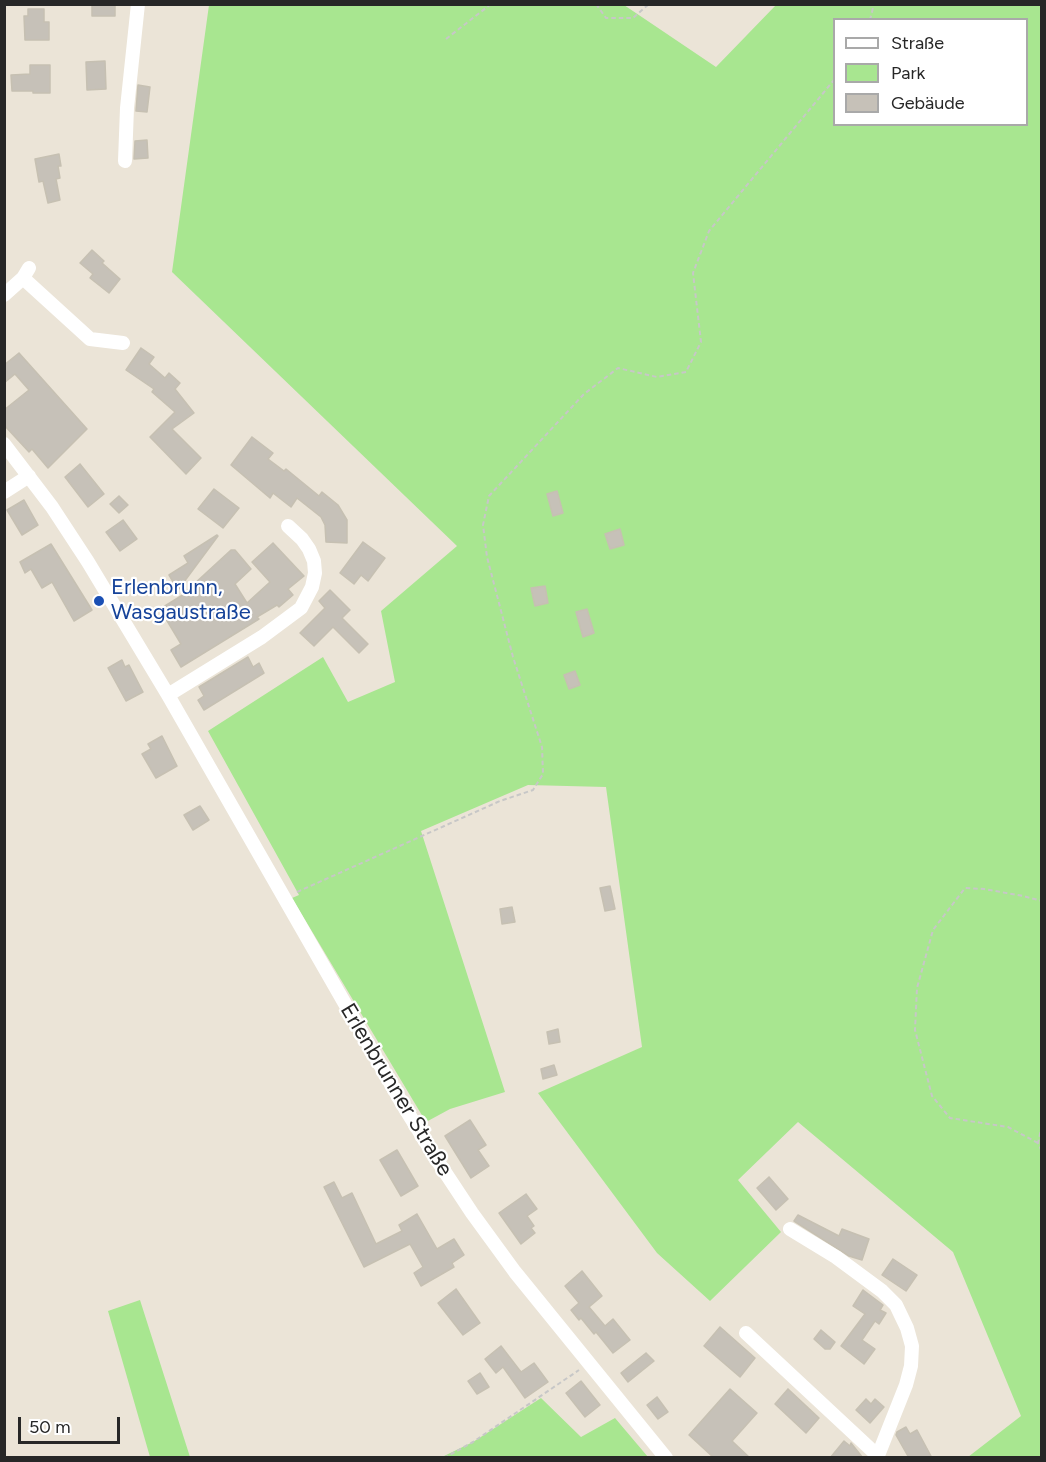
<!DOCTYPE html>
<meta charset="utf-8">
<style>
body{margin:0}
#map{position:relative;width:1046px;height:1462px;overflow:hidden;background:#ebe4d7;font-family:Figtree,sans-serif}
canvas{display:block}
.frame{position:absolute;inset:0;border:6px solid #272727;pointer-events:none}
.legend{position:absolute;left:833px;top:18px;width:195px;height:108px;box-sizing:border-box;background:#fff;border:2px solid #a9a9a9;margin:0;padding:8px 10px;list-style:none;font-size:18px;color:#272727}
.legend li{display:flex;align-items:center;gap:12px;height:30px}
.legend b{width:30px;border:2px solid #a9a9a9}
.scale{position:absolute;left:18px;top:1417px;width:102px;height:27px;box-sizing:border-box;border:3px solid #272727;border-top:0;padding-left:8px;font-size:18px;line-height:21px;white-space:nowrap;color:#272727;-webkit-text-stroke:4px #fff;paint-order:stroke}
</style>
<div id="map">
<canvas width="1046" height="1462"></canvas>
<div class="frame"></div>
<ul class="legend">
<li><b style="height:8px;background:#fff"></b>Straße</li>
<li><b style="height:16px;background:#a8e690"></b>Park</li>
<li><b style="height:16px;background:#c6c1b8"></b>Gebäude</li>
</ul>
<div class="scale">50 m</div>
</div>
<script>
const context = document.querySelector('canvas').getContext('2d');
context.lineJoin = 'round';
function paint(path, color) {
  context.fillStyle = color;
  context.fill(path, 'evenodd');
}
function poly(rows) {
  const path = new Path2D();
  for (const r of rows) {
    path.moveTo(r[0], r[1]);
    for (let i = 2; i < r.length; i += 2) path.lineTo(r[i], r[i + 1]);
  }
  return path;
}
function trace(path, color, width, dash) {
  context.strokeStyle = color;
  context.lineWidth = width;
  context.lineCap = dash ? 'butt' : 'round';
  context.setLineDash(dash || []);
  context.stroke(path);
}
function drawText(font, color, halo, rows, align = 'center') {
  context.font = font + ' Figtree,sans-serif';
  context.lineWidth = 4.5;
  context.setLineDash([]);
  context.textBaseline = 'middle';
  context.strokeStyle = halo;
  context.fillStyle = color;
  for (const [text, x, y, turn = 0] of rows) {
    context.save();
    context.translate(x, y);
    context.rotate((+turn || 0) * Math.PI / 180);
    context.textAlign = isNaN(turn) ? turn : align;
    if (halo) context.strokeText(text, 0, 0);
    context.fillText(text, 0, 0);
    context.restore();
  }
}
paint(poly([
 [209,5,624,5,716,67,776,5,1041,5,1041,1457,968,1457,1021,1416,953,1252,798,1122,738,1180,781,1232,710,1301,657,1253,538,1093,642,1047,606,787,528,785,421,831,505,1092,450,1109,426,1122,292,898,299,895,208,731,323,657,348,702,395,682,381,611,457,546,172,272],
 [834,20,1026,20,1026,124,834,124],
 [140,1300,190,1457,150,1457,108,1311],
 [541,1398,581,1437,615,1418,648,1457,442,1457,473,1442]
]), '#a8e690');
const building = poly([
 [92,4,115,4,115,16,92,16,92,4],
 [28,9,44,9,44,22,49,22,49,40,25,40,24,16,28,16,28,9],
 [105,61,106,89,87,90,86,62,105,61],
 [30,65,50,65,50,93,33,93,33,91,12,91,11,75,30,74,30,65],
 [138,85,150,87,147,112,136,111,138,85],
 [147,140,148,158,134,159,135,141,147,140],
 [59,154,61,166,58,166,60,178,56,179,60,200,48,203,43,181,39,182,35,159,59,154],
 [92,250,104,261,102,263,120,279,109,293,90,278,93,274,80,263,92,250],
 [141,348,154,357,149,364,165,378,169,373,180,383,175,389,194,413,172,429,201,458,186,474,150,437,175,412,152,392,154,389,126,370,141,348],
 [19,353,87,429,48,468,32,449,29,452,4,425,4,410,29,390,15,374,4,383,4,365,19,353],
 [252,437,273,453,268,459,284,471,286,469,319,496,322,492,338,505,347,520,347,543,326,542,325,525,321,517,297,498,291,507,273,493,270,498,231,465,252,437],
 [80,464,104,494,88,507,65,477,80,464],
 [214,489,239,508,223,528,198,509,214,489],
 [557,491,563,513,553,516,547,494,557,491],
 [119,496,128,505,119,513,110,504,119,496],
 [24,500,38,525,22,535,7,510,24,500],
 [123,520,137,539,120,551,106,532,123,520],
 [620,529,624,545,610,549,605,534,620,529],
 [217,535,218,536,178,590,169,575,188,563,184,556,217,535],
 [363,542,385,558,368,581,361,575,354,584,340,573,363,542],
 [273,543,304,576,288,589,293,595,279,607,277,605,257,617,259,619,181,667,171,650,181,644,160,609,181,596,231,550,235,550,251,569,235,584,247,603,270,582,252,562,273,543],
 [51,544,92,610,74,621,52,582,42,588,31,569,25,573,20,562,51,544],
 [545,586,548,603,535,606,531,588,545,586],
 [330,590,350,610,342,618,368,644,359,653,333,627,314,646,300,633,325,608,319,601,330,590],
 [587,609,594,633,583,637,576,612,587,609],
 [248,657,253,667,259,663,264,673,204,710,198,700,204,696,199,687,248,657],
 [122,660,125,667,129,665,143,692,126,701,108,668,122,660],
 [575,671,580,685,569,689,564,675,575,671],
 [162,736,177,766,156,778,142,754,151,749,148,744,162,736],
 [200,806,209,820,193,830,184,815,200,806],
 [610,886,615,909,605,911,600,888,610,886],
 [512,907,515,922,502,924,500,909,512,907],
 [558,1029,560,1042,549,1044,547,1032,558,1029],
 [554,1065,557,1075,543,1079,541,1069,554,1065],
 [470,1120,486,1145,478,1150,489,1166,471,1178,445,1136,470,1120],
 [397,1150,418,1186,401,1196,380,1160,397,1150],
 [769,1177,788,1199,776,1210,757,1188,769,1177],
 [334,1182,342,1198,352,1193,376,1244,402,1231,399,1225,417,1214,437,1249,454,1239,464,1255,452,1263,454,1267,421,1286,414,1273,423,1267,410,1244,364,1267,324,1187,334,1182],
 [526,1194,537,1209,527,1216,534,1226,531,1228,535,1233,521,1244,499,1213,526,1194],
 [798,1215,839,1236,842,1229,869,1239,862,1260,849,1256,794,1221,798,1215],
 [893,1259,917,1275,906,1291,882,1275,893,1259],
 [582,1271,602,1296,589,1307,605,1326,613,1319,630,1340,613,1353,596,1332,594,1334,581,1318,579,1320,571,1310,579,1303,565,1286,582,1271],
 [456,1289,480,1323,463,1335,438,1303,456,1289],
 [863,1290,883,1305,880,1310,886,1313,879,1324,875,1321,862,1340,875,1349,864,1364,841,1346,865,1314,853,1306,863,1290],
 [720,1327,755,1358,740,1377,704,1346,720,1327],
 [821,1330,835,1342,830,1349,825,1349,814,1339,821,1330],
 [501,1346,521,1372,534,1363,548,1382,525,1398,503,1367,496,1373,485,1359,501,1346],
 [646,1353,654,1361,628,1382,621,1373,646,1353],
 [480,1373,489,1387,477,1394,468,1381,480,1373],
 [581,1381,600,1405,585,1417,566,1393,581,1381],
 [730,1389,757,1413,732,1441,750,1458,714,1458,689,1435,730,1389],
 [788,1389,819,1418,806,1433,775,1404,788,1389],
 [657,1397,668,1412,658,1419,647,1405,657,1397],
 [866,1399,871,1404,875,1399,884,1407,870,1423,856,1410,866,1399],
 [906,1427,910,1434,917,1430,932,1458,909,1458,896,1435,897,1432,906,1427],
 [844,1441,850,1446,851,1443,863,1458,830,1458,844,1441]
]);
paint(building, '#c6c1b8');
trace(building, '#c6c0b2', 1.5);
trace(poly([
 [596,4,606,18,633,18,649,4],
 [870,20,874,4],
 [446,39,491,4],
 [297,892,500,801,533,790,543,774,542,747,513,657,487,557,483,525,489,496,584,394,618,368,657,377,686,372,701,342,693,273,709,231,834,80],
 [1042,1125,1038,1143,1042,1152],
 [1038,1143,1008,1127,950,1118,932,1096,915,1030,917,988,933,930,965,888,984,889,1023,896,1042,901],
 [444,1458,473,1442,579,1370]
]), '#c7c7c7', 2, [4.5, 3]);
trace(poly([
 [125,161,127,108,138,4],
 [23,278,90,339,123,343],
 [4,295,23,278,29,268],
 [4,444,52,507,88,562,168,695,403,1105,437,1160,472,1213,515,1272,666,1458],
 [4,492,29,476],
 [168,695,262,637,301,608,312,587,315,573,314,561,309,549,302,539,288,526],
 [790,1229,836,1257,882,1291,896,1305,907,1328,912,1346,911,1366,906,1385,877,1458],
 [746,1333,878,1456]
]), '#fff', 14);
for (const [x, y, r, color] of [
 [99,601,6,"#1a4fb4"]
]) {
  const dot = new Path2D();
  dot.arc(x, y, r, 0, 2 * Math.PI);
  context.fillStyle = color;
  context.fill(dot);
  trace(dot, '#fff', 2);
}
drawText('22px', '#164399', '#fff', [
 ["Erlenbrunn,",111,588],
 ["Wasgaustraße",111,613]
], 'left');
drawText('22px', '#272727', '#fff', [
 ["Erlenbrunner Straße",396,1090,59]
]);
</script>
